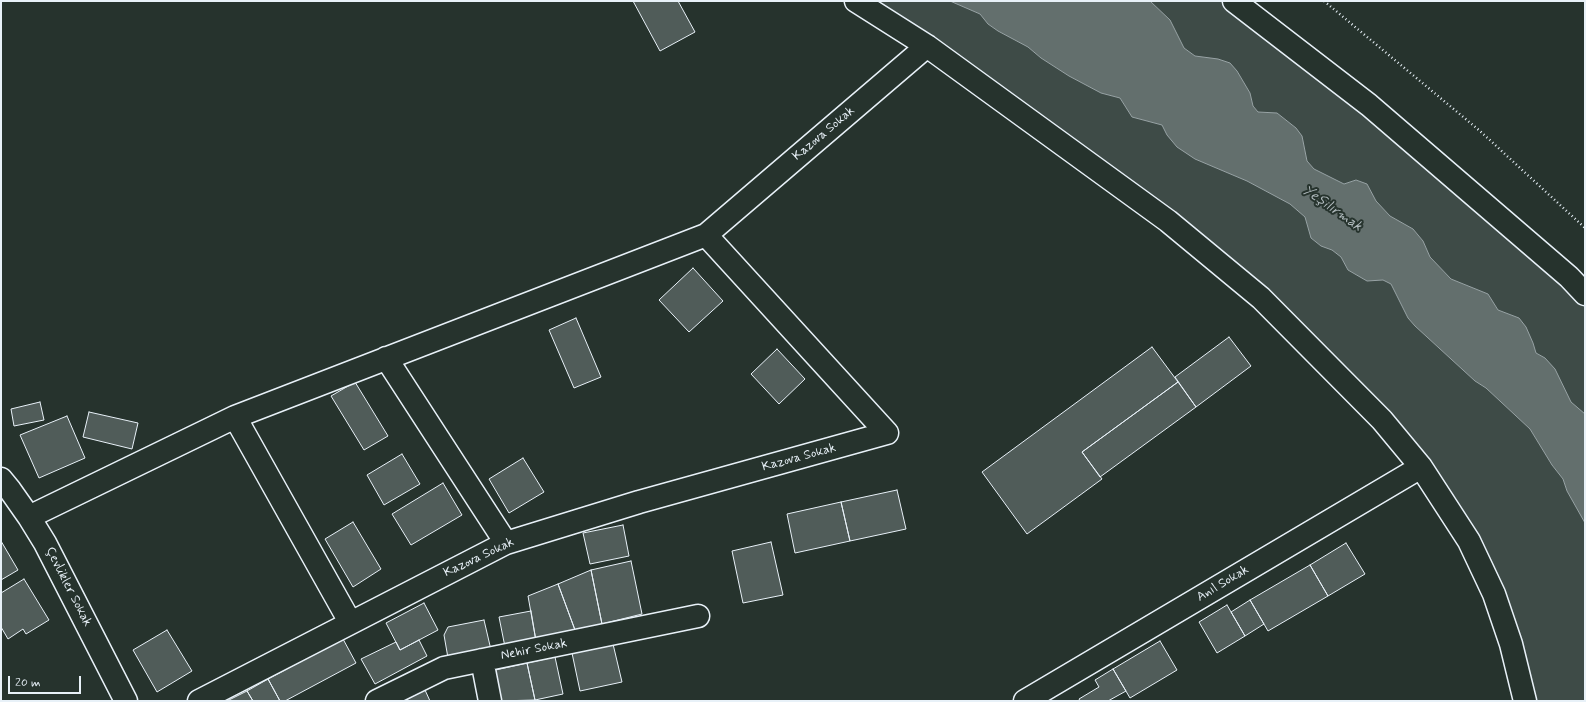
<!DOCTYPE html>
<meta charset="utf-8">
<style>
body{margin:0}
#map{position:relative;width:1586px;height:702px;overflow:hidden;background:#26332d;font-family:Mynerve,sans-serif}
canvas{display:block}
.frame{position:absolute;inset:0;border:2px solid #e8f1f8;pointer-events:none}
.scale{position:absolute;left:8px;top:676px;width:73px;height:18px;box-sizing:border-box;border:2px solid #e8f1f8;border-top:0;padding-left:5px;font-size:12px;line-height:14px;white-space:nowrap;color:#e8f1f8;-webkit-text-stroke:3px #26332d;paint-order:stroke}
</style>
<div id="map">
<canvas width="1586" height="702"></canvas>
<div class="frame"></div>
<div class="scale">20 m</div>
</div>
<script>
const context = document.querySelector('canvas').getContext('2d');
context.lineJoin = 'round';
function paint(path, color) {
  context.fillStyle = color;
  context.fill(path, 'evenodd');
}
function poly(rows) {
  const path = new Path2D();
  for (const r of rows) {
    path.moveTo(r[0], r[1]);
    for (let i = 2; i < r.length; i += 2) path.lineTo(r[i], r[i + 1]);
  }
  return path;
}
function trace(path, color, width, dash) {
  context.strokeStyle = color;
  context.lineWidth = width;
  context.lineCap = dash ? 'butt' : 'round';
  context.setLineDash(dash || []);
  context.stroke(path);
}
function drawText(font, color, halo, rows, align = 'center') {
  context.font = font + ' Mynerve,sans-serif';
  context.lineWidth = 4;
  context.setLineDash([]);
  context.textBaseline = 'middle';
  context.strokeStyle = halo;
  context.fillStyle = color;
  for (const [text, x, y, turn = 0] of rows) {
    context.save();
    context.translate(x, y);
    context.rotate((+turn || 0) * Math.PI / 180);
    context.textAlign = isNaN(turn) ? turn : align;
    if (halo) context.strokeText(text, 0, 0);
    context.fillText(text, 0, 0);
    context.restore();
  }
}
paint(poly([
 [856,1,950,1,980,14,988,24,998,31,1028,47,1041,58,1069,76,1101,93,1120,98,1132,117,1162,125,1167,135,1195,159,1247,181,1290,204,1305,217,1311,238,1321,246,1332,250,1341,257,1348,270,1367,281,1383,280,1391,284,1408,318,1415,326,1475,381,1486,388,1530,429,1552,465,1563,479,1567,491,1585,523,1585,701,1525,701,1511,644,1421,467,1261,298],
 [1150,1,1234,1,1585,294,1585,414,1571,403,1545,358,1536,353,1533,343,1519,318,1498,310,1488,294,1451,279,1430,257,1423,241,1413,229,1390,216,1376,201,1367,184,1356,180,1344,184,1314,169,1307,161,1296,128,1277,113,1258,112,1253,106,1250,93,1237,71,1205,58,1195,56,1184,48,1170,20]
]), '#3e4b47');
const water = poly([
 [950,1,1150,1,1170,20,1184,48,1195,56,1218,59,1230,63,1237,71,1250,93,1253,106,1258,112,1277,113,1296,128,1302,136,1307,161,1314,169,1344,184,1356,180,1367,184,1376,201,1390,216,1413,229,1423,241,1430,257,1451,279,1488,294,1498,310,1519,318,1526,327,1533,343,1536,353,1545,358,1555,369,1571,402,1585,414,1585,523,1567,491,1563,479,1552,465,1530,429,1486,388,1475,381,1415,326,1408,318,1391,284,1383,280,1367,281,1348,270,1341,257,1332,250,1321,246,1311,238,1305,217,1290,204,1247,181,1195,159,1177,147,1167,135,1162,125,1132,117,1120,98,1101,93,1069,76,1041,58,1028,47,998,31,988,24,980,14,950,1]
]);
paint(water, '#636f6d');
trace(water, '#98a3a5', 1);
const building = poly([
 [633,1,678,1,695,32,660,51,633,1],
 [693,268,723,301,689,332,659,300,693,268],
 [576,318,601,377,574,388,549,330,576,318],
 [1229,337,1251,366,1196,407,1175,377,1229,337],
 [1152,347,1178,382,1082,452,1102,479,1027,534,982,472,1152,347],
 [777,349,805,379,779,404,751,374,777,349],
 [355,382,388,436,364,450,331,396,355,382],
 [1178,382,1196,407,1100,477,1082,452,1178,382],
 [40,402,44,420,14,426,11,409,40,402],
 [89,412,138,423,132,449,83,437,89,412],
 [67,416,85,458,39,478,20,435,67,416],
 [402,454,420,484,384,505,367,475,402,454],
 [523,458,544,492,509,513,489,479,523,458],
 [443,483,462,515,411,545,392,514,443,483],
 [897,490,906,529,850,541,841,502,897,490],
 [841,502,850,541,795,553,787,514,841,502],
 [353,522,381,569,353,587,325,539,353,522],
 [623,525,629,556,590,564,583,533,623,525],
 [1,541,18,570,1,580,1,541],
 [771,542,783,595,743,603,732,551,771,542],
 [1346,543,1365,574,1328,596,1310,565,1346,543],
 [631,561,642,614,602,624,591,570,631,561],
 [1310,565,1328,596,1268,631,1250,600,1310,565],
 [591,570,602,624,575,630,558,584,591,570],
 [24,579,49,620,26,634,23,629,8,639,1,627,1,593,24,579],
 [558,584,575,630,536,641,528,596,558,584],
 [1250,600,1264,624,1245,636,1231,612,1250,600],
 [424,603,438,630,400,650,386,623,424,603],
 [1227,605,1245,636,1217,653,1199,622,1227,605],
 [531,611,536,641,505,647,499,617,531,611],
 [484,620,491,650,448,658,444,635,448,627,484,620],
 [167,630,192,671,157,692,133,650,167,630],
 [343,639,356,663,285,701,280,701,268,679,343,639],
 [419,640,427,656,375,684,361,659,396,642,400,650,419,640],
 [1160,641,1177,670,1130,698,1113,669,1160,641],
 [613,644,622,682,580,691,572,653,613,644],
 [555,657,563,694,535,700,527,663,555,657],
 [527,663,535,700,498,701,491,671,527,663],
 [1113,669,1126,691,1108,701,1080,701,1079,699,1099,687,1095,680,1113,669],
 [268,679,280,701,253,701,247,691,268,679],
 [425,690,430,701,404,701,425,690],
 [247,691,253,701,227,701,247,691]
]);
paint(building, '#505c59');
trace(building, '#e8f1f8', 1);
const minor = poly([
 [856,1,927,46,1168,221,1261,298,1382,420,1421,467,1469,541,1494,594,1511,644,1525,701],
 [1234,1,1369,105,1569,277,1585,294],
 [386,358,506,543],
 [235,417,350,622],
 [1,479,10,490,29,517,45,543,126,701],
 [29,517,235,417,706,235],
 [482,660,490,701],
 [199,701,506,543,639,502,887,433,706,235,927,46],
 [377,701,444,668,698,616],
 [1025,701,1421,467]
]);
trace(minor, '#e8f1f8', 25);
trace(poly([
 [1324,1,1480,131,1585,228]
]), '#e8f1f8', 2.5, [1, 3]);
trace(minor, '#26332d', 22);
drawText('13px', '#e8f1f8', '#26332d', [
 ["Kazova Sokak",824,134,-40],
 ["Kazova Sokak",799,458,-15],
 ["Kazova Sokak",479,558,-25],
 ["Anıl Sokak",1223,584,-31],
 ["Çevlikler Sokak",68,587,63],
 ["Nehir Sokak",534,650,-11]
]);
drawText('italic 14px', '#b3bdc0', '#26332d', [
 ["Yeşilırmak",1332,209,35]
]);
</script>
